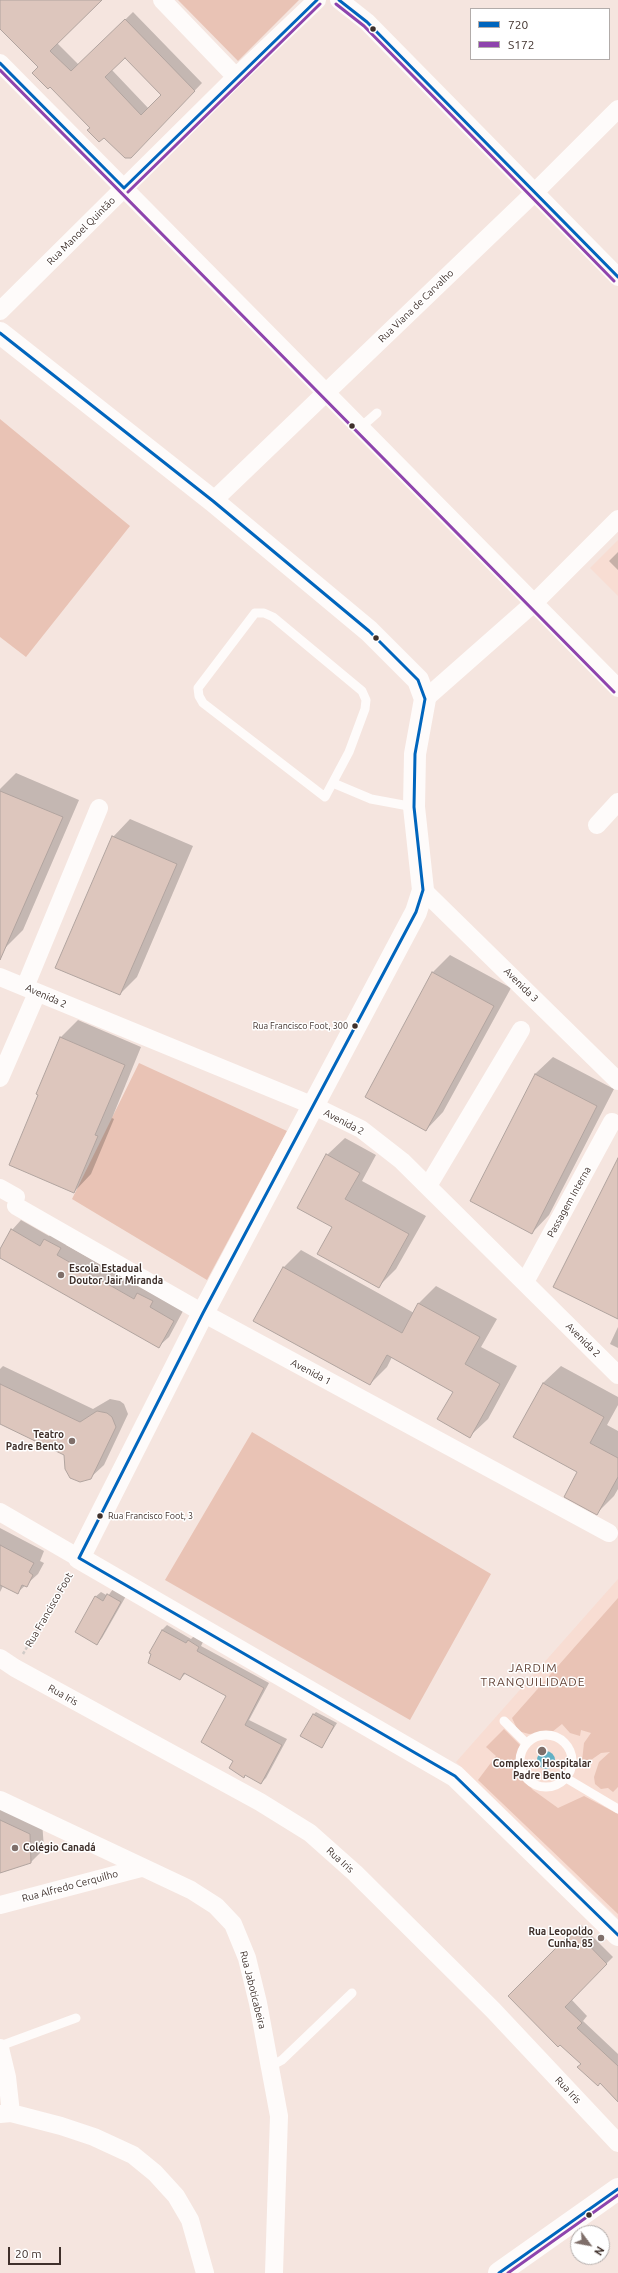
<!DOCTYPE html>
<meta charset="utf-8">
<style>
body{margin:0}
#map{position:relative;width:618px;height:2273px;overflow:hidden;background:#f5e5df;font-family:Ubuntu,sans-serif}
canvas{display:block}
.legend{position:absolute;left:470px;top:8px;width:140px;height:52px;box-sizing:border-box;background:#fff;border:1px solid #b2acaa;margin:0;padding:5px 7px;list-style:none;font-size:12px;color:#3f302b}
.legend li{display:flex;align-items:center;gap:8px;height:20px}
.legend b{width:20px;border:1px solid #b2acaa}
.north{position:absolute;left:570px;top:2225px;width:40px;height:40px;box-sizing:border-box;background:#fff;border:1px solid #b2acaa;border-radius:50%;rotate:122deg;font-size:11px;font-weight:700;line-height:16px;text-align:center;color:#3f302b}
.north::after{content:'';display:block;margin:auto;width:14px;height:18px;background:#7f6f6a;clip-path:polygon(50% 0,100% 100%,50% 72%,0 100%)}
.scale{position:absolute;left:8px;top:2247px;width:53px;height:18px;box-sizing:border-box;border:2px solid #3f302b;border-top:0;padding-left:5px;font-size:12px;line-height:14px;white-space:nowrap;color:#3f302b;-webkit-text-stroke:3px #fff;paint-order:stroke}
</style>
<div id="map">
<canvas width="618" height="2273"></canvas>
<ul class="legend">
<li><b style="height:5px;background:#0065bd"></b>720</li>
<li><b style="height:5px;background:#8e44ad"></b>S172</li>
</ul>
<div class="north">N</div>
<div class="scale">20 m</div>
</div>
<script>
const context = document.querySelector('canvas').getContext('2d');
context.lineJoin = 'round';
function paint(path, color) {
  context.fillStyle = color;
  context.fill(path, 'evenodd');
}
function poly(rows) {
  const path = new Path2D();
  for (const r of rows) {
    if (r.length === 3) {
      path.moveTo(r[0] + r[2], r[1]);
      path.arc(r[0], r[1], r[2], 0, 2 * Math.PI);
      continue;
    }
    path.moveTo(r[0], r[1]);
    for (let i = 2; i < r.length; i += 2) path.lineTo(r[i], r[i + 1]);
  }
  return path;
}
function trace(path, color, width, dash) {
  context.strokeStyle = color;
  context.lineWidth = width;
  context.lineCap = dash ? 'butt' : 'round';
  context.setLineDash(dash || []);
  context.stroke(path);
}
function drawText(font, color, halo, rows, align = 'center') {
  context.font = font + ' Ubuntu,sans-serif';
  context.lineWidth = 3;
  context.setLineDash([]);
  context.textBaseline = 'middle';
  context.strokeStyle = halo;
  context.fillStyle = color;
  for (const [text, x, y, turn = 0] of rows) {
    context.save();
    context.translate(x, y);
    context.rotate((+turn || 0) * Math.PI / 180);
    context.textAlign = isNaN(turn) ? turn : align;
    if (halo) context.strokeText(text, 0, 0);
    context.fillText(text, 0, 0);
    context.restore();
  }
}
paint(poly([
 [618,540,618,596,590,568],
 [618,1579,618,1918,456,1762]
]), '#f8ddd3');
paint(poly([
 [178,0,299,0,238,61],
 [0,419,130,526,26,657,0,637],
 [139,1063,287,1131,207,1280,72,1199],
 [252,1432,491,1574,410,1720,165,1580],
 [618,1598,618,1787,613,1792,608,1788,601,1789,595,1784,594,1777,599,1762,610,1752,601,1753,591,1760,582,1761,584,1743,591,1733,581,1730,580,1736,570,1733,562,1724,552,1732,529,1734,518,1731,512,1718],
 [504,1729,520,1745,517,1760,520,1776,533,1790,558,1808,584,1796,618,1814,618,1914,478,1780,496,1756,486,1747]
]), '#e9c3b5');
paint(poly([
 [546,1760,9]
]), '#62b0c4');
paint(poly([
 [0,0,101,0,57,43,79,65,133,12,202,83,131,157,91,127,39,67,0,28],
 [125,56,163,95,149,109,111,69],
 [618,552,618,570,609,561],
 [16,773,79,800,23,930,5,948,0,946,0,789],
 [130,819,193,846,137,977,120,994,113,837],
 [450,955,511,988,443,1112,426,1130,366,1096,433,972],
 [78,1020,141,1047,112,1118,114,1119,91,1174,74,1192,40,1094,60,1038],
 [553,1057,614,1089,549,1215,532,1233,535,1074],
 [345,1138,376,1155,362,1181,426,1216,396,1269,379,1286,333,1227,327,1155],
 [21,1220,49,1236,55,1230,70,1238,66,1245,183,1311,169,1337,159,1346,0,1257,0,1251,12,1230],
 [301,1250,414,1313,419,1303,436,1286,497,1319,481,1347,517,1366,488,1419,470,1436,454,1391,392,1357,387,1367,370,1384,283,1268],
 [618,1327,618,1348,610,1344],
 [3,1366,93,1409,110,1399,120,1401,124,1404,128,1414,104,1465,90,1478,65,1455,0,1423,0,1369],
 [561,1366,618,1397,618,1405,607,1425,618,1431,618,1489,614,1496,597,1513,579,1471,514,1436,543,1383],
 [0,1528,44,1551,40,1561,44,1563,38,1574,17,1593,3,1586,0,1592],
 [113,1589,126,1596,102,1638,97,1644,95,1597,101,1592,108,1596],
 [167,1625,191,1639,194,1636,203,1642,201,1646,269,1683,249,1720,287,1739,266,1778,261,1783,235,1760,227,1695,186,1673,180,1679,162,1630],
 [316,1712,337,1723,322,1747,313,1715],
 [0,1801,42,1821,44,1849,31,1862,0,1872],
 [581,1925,613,1957,571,1999,587,2016,583,2021,618,2054,618,2101,582,2064,509,1996]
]), '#0003');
const building = poly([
 [0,0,102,0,50,51,71,71,125,19,195,91,131,158,125,158,104,138,99,142,87,130,90,128,50,87,48,89,32,73,38,67,0,29,0,0],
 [125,58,161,95,141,115,105,77,125,58],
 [0,791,63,817,0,960,0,791],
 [112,836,177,864,120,995,55,968,112,836],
 [432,972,494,1006,426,1131,365,1097,432,972],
 [60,1037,125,1065,95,1135,98,1136,74,1193,9,1165,38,1095,36,1094,60,1037],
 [535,1074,597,1106,532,1234,470,1201,535,1074],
 [326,1154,360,1173,345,1199,409,1234,379,1288,317,1254,332,1227,297,1208,326,1154],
 [618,1158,618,1319,553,1287,618,1158],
 [11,1229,40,1246,44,1239,61,1248,57,1255,134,1299,137,1293,153,1301,150,1307,174,1321,159,1348,0,1258,0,1249,11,1229],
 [283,1267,402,1333,418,1303,480,1337,465,1364,500,1384,470,1438,437,1419,453,1392,387,1355,370,1385,253,1321,283,1267],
 [543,1383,604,1417,590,1443,618,1458,618,1477,597,1515,564,1497,577,1472,513,1437,543,1383],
 [0,1384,80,1422,97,1411,107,1413,112,1417,116,1427,91,1479,80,1482,70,1478,65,1469,64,1455,0,1424,0,1384],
 [0,1545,34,1563,29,1572,33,1575,27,1587,22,1585,18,1594,0,1585,0,1545],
 [107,1594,121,1602,97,1645,75,1632,95,1596,103,1601,107,1594],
 [162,1630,186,1643,188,1640,199,1647,197,1651,264,1688,245,1725,282,1745,261,1784,245,1775,244,1778,229,1768,233,1761,201,1742,226,1696,184,1673,180,1680,148,1663,151,1654,149,1653,162,1630],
 [313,1714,334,1726,322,1748,300,1736,313,1714],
 [0,1820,30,1834,31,1863,0,1873,0,1820],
 [574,1930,607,1964,565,2007,582,2023,577,2028,618,2066,618,2102,600,2083,598,2086,577,2067,581,2064,560,2045,558,2047,508,1996,574,1930]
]);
paint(building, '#ddc6bd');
trace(building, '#b1a49f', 1);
trace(poly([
 [23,1654,70,1574]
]), '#d0cac7', 2.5, [3, 2]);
trace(poly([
 [361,427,377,413],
 [255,613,264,613,273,617,362,691,366,700,365,709,349,752,325,797,203,703,199,696,198,688,255,613],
 [333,783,371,799,414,807],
 [504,1721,526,1743],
 [546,1761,26],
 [566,1778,618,1809],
 [0,2046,76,2018],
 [271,2066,282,2060,352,1993]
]), '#fefbfa', 9);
trace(poly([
 [162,0,236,77],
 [339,0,367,22,618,277],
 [0,63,618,688],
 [0,311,236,77,317,0],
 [213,501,534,193,618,109],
 [425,699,535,602,618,519],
 [597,825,618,802],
 [423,890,618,1081],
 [0,977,314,1106,361,1129,402,1161,618,1375],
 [25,987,99,808],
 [0,1078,37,993],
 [428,1186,521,1030],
 [0,1188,16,1197],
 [16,1206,203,1313,609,1533],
 [525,1282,612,1122],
 [0,1512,79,1558],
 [0,1658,15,1668,260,1802,310,1833,355,1873,493,2010,618,2143],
 [0,1800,191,1890,216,1906,233,1924,247,1958,258,2003,279,2116,274,2273],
 [0,1905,141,1868],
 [0,2048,7,2077,11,2113],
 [0,2114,11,2113,61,2126,94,2137,133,2155,155,2173,176,2196,190,2220,205,2273]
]), '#fefbfa', 18);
trace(poly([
 [0,333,213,501,369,631,418,680,425,699,415,754,414,807,423,890,416,912,203,1313,79,1558,455,1776,618,1935],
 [499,2273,618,2189]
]), '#fefbfa', 22);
trace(poly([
 [339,0,367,22,618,277],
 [0,63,124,188,317,0],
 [0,333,213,501,369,631,418,680,425,699,415,754,414,807,423,890,416,912,203,1313,79,1558,455,1776,618,1935],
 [499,2273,618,2189]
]), '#0065bd', 3);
trace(poly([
 [336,4,364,26,614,281],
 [0,70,614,692],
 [128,192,320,4],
 [508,2273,618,2195]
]), '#8e44ad', 3);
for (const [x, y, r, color] of [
 [373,29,3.5,"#3f302b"],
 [352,426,3.5,"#3f302b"],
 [376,638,3.5,"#3f302b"],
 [355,1026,3.5,"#3f302b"],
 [61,1275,4,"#7f6f6a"],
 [72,1441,4,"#7f6f6a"],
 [100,1516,3.5,"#3f302b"],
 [542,1751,5,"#7f6f6a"],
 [15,1848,4,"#7f6f6a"],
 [601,1938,4,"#7f6f6a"],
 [589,2215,3.5,"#3f302b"]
]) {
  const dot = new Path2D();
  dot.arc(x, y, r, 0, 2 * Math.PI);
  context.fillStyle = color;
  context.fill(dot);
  trace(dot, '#fff', 1.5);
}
drawText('9px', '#3f302b', '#fff', [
 ["Rua Francisco Foot, 300",348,1026],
 ["Rua Francisco Foot, 3",108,1516,"left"]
], 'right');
drawText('10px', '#3f302b', '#fff', [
 ["Rua Manoel Quintão",81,231,-45],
 ["Rua Viana de Carvalho",416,306,-44],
 ["Avenida 3",521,985,45],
 ["Avenida 2",46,996,24],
 ["Avenida 2",344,1122,28],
 ["Passagem Interna",569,1202,-61],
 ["Avenida 2",583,1340,45],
 ["Avenida 1",311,1372,28],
 ["Rua Francisco Foot",49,1610,-60],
 ["Rua Iris",63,1695,29],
 ["Rua Iris",340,1860,42],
 ["Rua Alfredo Cerquilho",70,1886,-15],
 ["Rua Jaboticabeira",253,1990,76],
 ["Rua Iris",568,2090,47]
]);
drawText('bold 10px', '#3f302b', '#fff', [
 ["Escola Estadual",69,1269],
 ["Doutor Jair Miranda",69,1281],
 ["Teatro",64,1435,"right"],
 ["Padre Bento",64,1447,"right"],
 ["Complexo Hospitalar",542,1764,"center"],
 ["Padre Bento",542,1776,"center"],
 ["Colégio Canadá",23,1848],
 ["Rua Leopoldo",593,1932,"right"],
 ["Cunha, 85",593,1944,"right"]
], 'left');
context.letterSpacing = '1px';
drawText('12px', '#634438', '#fff', [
 ["JARDIM",533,1668],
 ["TRANQUILIDADE",533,1682]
]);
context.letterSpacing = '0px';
</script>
